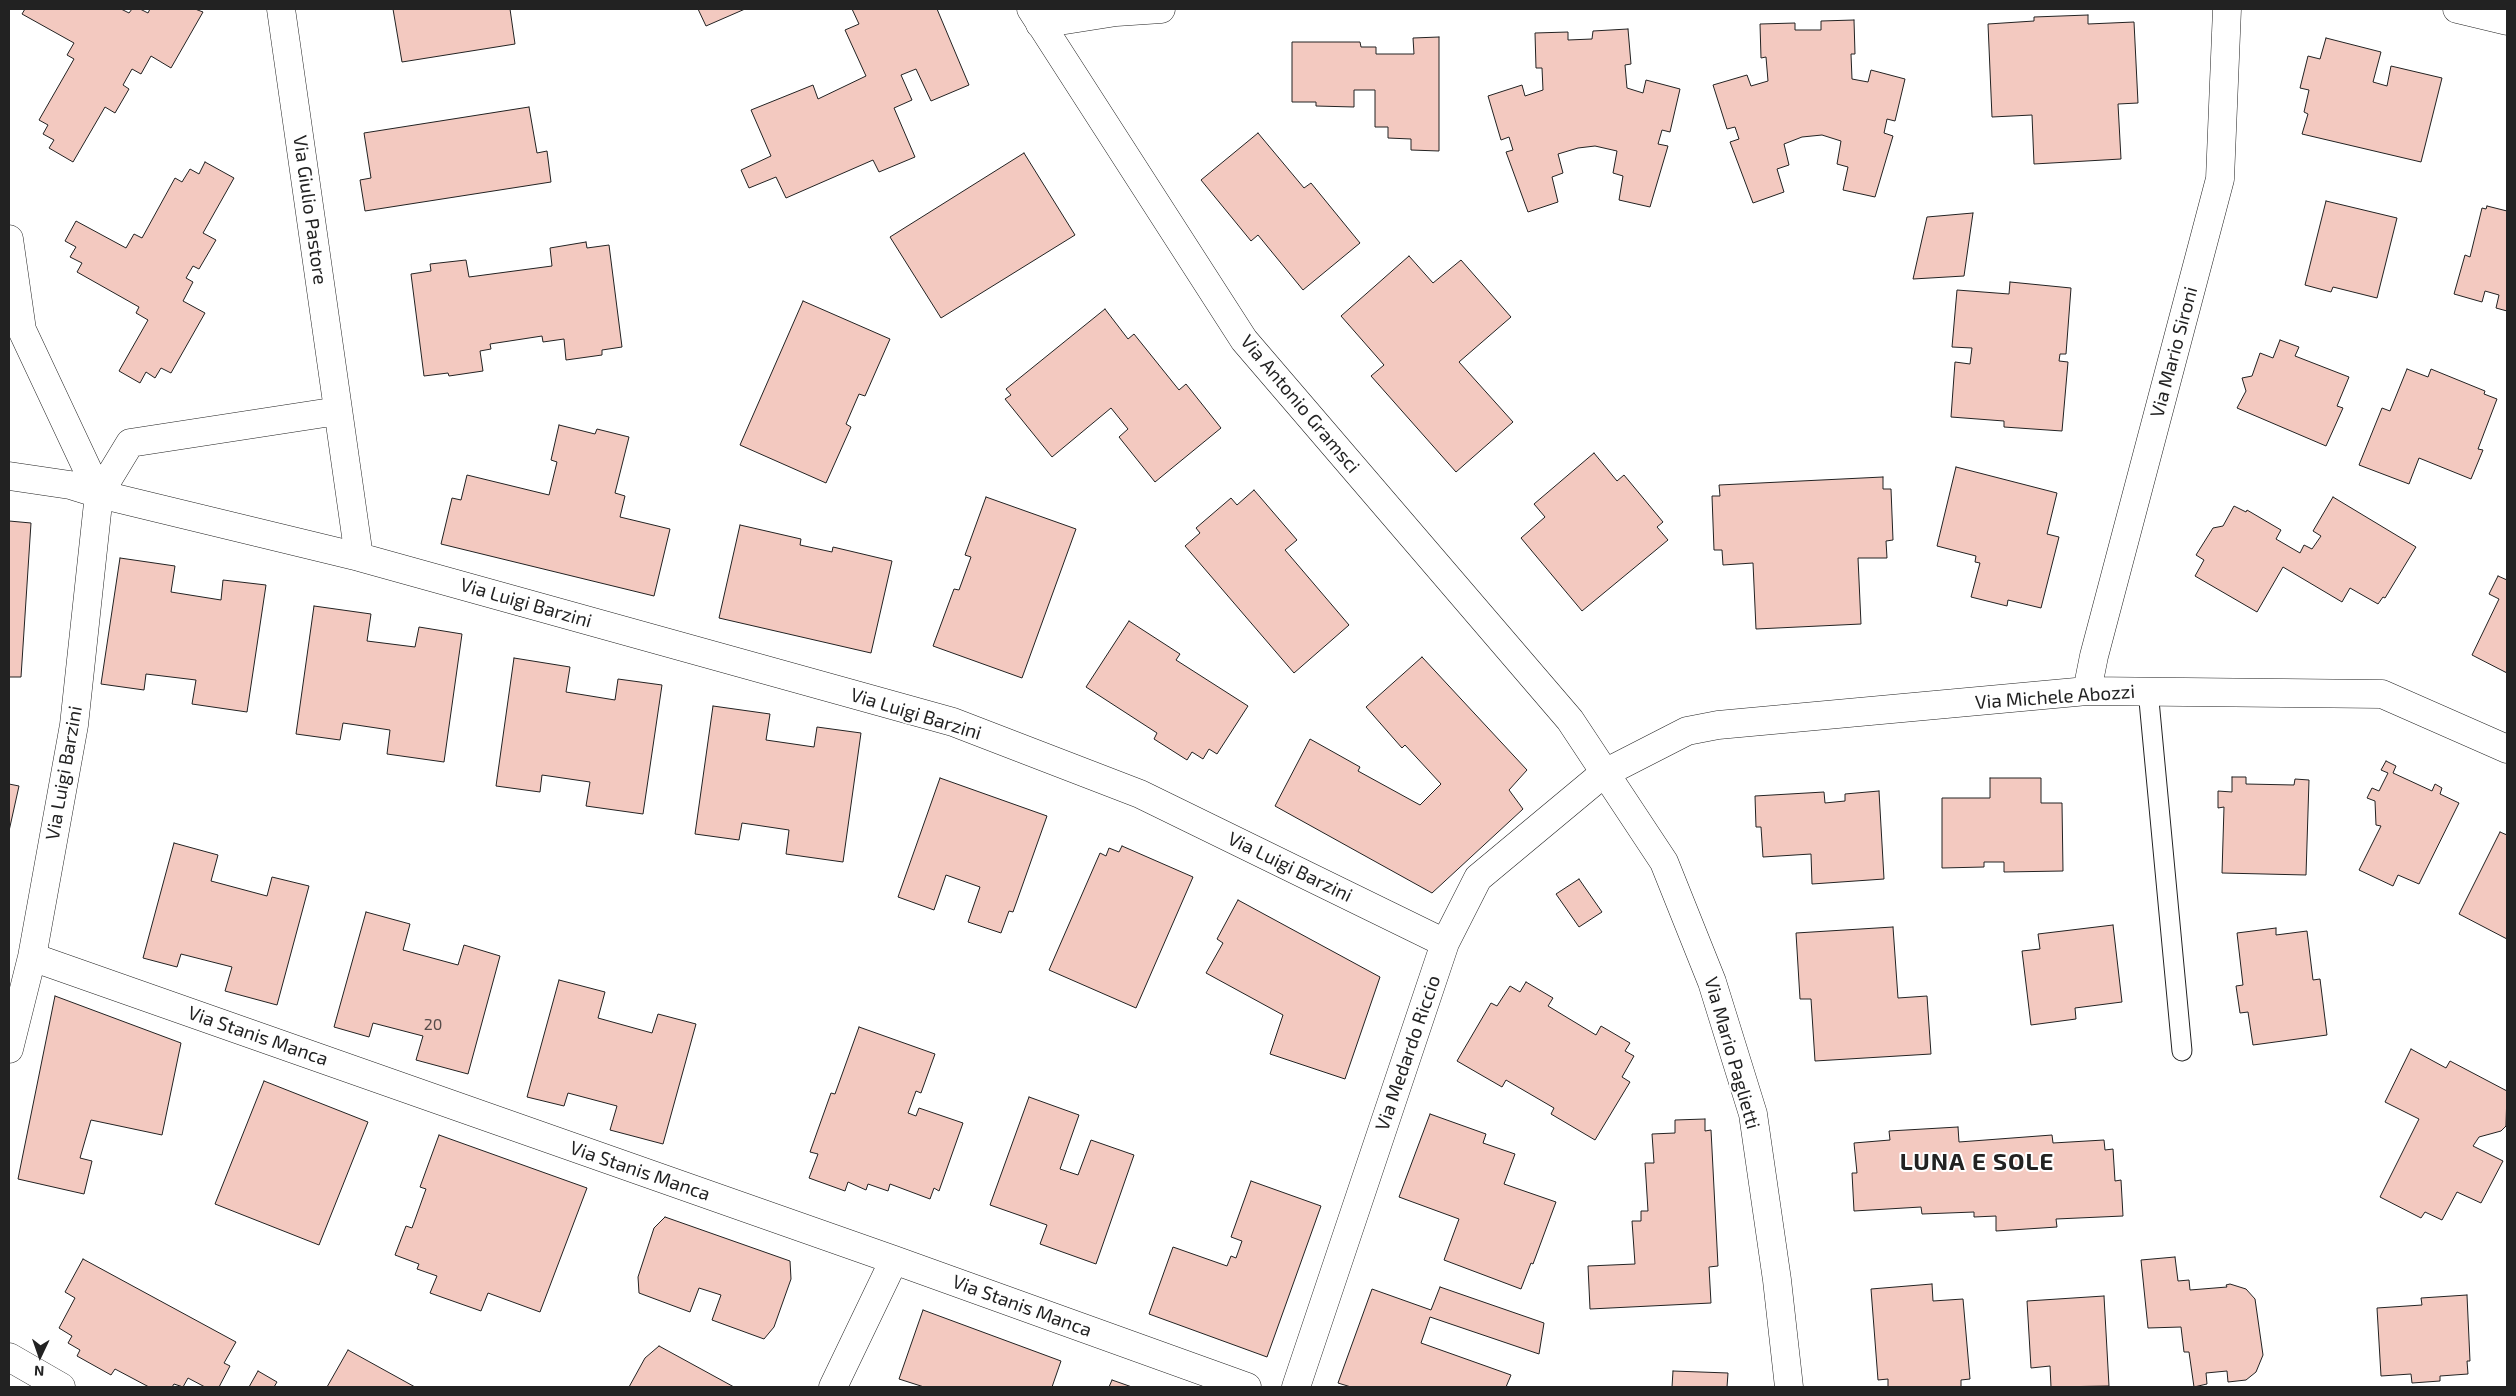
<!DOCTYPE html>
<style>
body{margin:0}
#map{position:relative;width:2516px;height:1396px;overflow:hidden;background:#fff;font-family:"Exo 2",sans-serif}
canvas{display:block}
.frame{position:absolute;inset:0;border:10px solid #222;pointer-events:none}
.north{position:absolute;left:15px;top:1331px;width:50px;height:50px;-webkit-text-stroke:4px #fff;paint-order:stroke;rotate:183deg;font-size:14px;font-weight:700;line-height:20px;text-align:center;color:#222}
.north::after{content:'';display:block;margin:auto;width:18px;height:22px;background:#222;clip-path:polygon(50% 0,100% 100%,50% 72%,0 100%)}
</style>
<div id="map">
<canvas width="2516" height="1396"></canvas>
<div class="frame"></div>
<div class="north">N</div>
</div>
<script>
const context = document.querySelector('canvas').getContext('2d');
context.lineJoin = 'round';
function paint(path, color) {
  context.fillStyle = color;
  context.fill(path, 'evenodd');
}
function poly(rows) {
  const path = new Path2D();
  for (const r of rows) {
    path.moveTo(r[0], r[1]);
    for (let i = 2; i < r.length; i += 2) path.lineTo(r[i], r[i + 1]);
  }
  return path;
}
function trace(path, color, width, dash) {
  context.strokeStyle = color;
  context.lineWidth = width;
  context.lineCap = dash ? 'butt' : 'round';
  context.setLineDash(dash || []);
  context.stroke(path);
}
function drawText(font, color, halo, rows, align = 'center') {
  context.font = font + ' "Exo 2",sans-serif';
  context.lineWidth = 4;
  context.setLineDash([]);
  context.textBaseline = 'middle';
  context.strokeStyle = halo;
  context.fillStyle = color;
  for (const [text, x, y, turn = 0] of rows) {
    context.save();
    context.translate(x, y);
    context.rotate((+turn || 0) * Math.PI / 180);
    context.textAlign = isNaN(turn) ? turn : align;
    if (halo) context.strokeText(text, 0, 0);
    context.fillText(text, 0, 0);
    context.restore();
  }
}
const building = poly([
 [25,9,121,9,129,13,132,9,140,9,148,13,150,9,195,9,203,12,171,68,151,56,141,74,132,69,123,85,129,89,115,113,105,107,73,162,49,148,54,140,43,134,48,125,39,120,74,59,67,55,74,43,22,14,25,9],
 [393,9,510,9,515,44,402,62,393,9],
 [698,9,745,9,706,26,698,9],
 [852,9,937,9,969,85,931,101,916,69,901,75,912,100,894,108,915,157,879,172,873,160,786,198,776,177,749,188,741,170,771,156,751,110,813,85,818,99,866,76,845,30,859,24,852,9],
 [2088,15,2088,24,2134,22,2138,103,2118,104,2121,159,2034,164,2032,115,1992,117,1988,24,2034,21,2034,17,2088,15],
 [1854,20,1855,54,1851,54,1852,79,1868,82,1871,70,1905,79,1895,121,1887,119,1884,133,1893,136,1875,197,1843,190,1848,167,1837,164,1841,141,1822,135,1802,137,1784,144,1789,165,1777,169,1784,192,1753,203,1730,142,1739,139,1735,127,1727,129,1713,85,1747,75,1751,86,1768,81,1766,57,1761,58,1760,24,1795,23,1795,30,1821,30,1821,21,1854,20],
 [1628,29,1631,64,1625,65,1627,88,1643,93,1646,80,1680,89,1670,132,1662,130,1658,144,1668,146,1650,207,1619,200,1623,176,1613,173,1617,151,1595,146,1578,148,1558,154,1563,173,1552,177,1558,202,1528,212,1506,152,1513,150,1509,137,1501,140,1488,96,1522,85,1525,96,1543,90,1542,68,1536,68,1535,33,1568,32,1568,40,1592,39,1593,31,1628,29],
 [1439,37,1439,151,1411,150,1411,139,1388,138,1388,127,1375,127,1375,90,1354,90,1354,107,1316,106,1316,102,1292,102,1292,42,1360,42,1361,47,1376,47,1376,54,1414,54,1413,38,1439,37],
 [2326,38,2381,52,2373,82,2387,86,2391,66,2442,78,2421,162,2302,134,2308,114,2304,112,2309,90,2300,88,2308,56,2320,59,2326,38],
 [529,107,537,153,547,151,551,182,365,211,360,180,371,178,364,133,529,107],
 [1258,133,1304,188,1311,183,1360,243,1303,290,1258,235,1251,241,1201,180,1258,133],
 [1024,153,1075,235,941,318,890,237,1024,153],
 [205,162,234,178,203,233,216,240,199,269,193,266,186,278,193,282,183,301,205,313,171,373,161,368,155,378,146,372,140,383,119,371,148,320,136,313,139,307,77,272,82,263,70,257,76,247,65,241,76,221,126,248,134,234,142,238,175,178,182,182,190,169,199,174,205,162],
 [2326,201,2397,218,2377,298,2333,287,2331,292,2305,285,2326,201],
 [2487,206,2507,211,2507,311,2496,308,2499,295,2485,291,2482,302,2454,294,2465,255,2470,257,2482,208,2486,209,2487,206],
 [1973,213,1964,276,1913,279,1927,217,1973,213],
 [586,242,587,248,609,245,622,347,602,350,602,355,566,360,564,339,543,342,542,336,490,344,491,349,480,351,483,371,449,376,448,373,424,376,411,274,431,271,430,264,466,260,469,277,552,266,550,248,586,242],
 [1409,256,1433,283,1461,260,1511,317,1459,362,1513,422,1456,472,1371,376,1384,365,1341,316,1409,256],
 [2010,282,2071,288,2066,354,2060,354,2059,361,2068,362,2062,431,2004,427,2004,421,1951,417,1955,362,1970,364,1972,348,1952,347,1957,290,2009,294,2010,282],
 [803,301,890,339,865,396,859,394,846,424,851,427,826,483,740,445,803,301],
 [1105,309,1128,339,1134,334,1179,390,1186,384,1221,428,1155,482,1119,437,1128,429,1111,408,1052,457,1005,399,1011,395,1006,389,1105,309],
 [2280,340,2299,347,2295,356,2349,377,2337,406,2343,408,2326,446,2237,408,2246,391,2242,378,2252,376,2260,353,2273,358,2280,340],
 [2407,369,2428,377,2431,369,2485,391,2484,394,2497,399,2478,449,2483,450,2471,479,2419,458,2409,484,2359,465,2382,408,2390,411,2407,369],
 [559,425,595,434,597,429,629,437,615,493,625,496,620,517,670,529,654,596,441,544,452,498,461,500,467,475,549,495,557,462,551,460,559,425],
 [1594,453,1617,481,1624,475,1663,522,1657,527,1668,540,1582,611,1521,538,1545,517,1534,504,1594,453],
 [1956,467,2057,493,2047,534,2059,537,2041,608,2008,600,2007,606,1971,597,1980,563,1975,562,1976,556,1937,546,1956,467],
 [1883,477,1883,489,1891,489,1893,540,1886,541,1887,558,1858,558,1861,624,1756,629,1753,563,1723,565,1722,550,1714,550,1712,496,1720,496,1719,485,1883,477],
 [1254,490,1297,540,1285,550,1349,625,1294,673,1185,546,1200,533,1196,528,1231,498,1237,505,1254,490],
 [986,497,1076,529,1022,678,933,646,954,589,959,590,971,557,965,555,986,497],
 [2333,497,2416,547,2385,598,2383,597,2378,604,2350,588,2342,602,2283,567,2257,612,2195,576,2204,560,2196,555,2213,528,2223,526,2234,506,2246,512,2247,510,2281,530,2276,539,2300,553,2304,545,2312,549,2321,536,2313,531,2333,497],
 [9,521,31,523,21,677,9,677,9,521],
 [740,525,801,539,800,545,832,552,833,547,892,561,871,653,719,618,740,525],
 [120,558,175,566,171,592,221,600,223,580,266,585,247,712,192,704,196,680,146,674,144,690,101,684,120,558],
 [2498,576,2507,580,2507,673,2472,655,2499,599,2489,594,2498,576],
 [314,606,371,614,367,641,415,647,419,627,462,634,444,762,387,754,390,730,343,723,340,740,296,734,314,606],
 [1129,621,1180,654,1176,660,1248,706,1217,754,1209,749,1203,759,1192,752,1187,760,1154,739,1157,733,1086,687,1129,621],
 [1422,657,1527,770,1509,790,1523,809,1432,893,1275,806,1310,739,1360,767,1358,771,1420,805,1441,784,1405,745,1402,748,1366,707,1422,657],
 [514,658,570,667,566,692,615,700,618,679,662,685,643,814,586,806,590,782,542,775,540,792,496,786,514,658],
 [713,706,770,714,766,740,814,747,817,727,861,733,843,862,786,854,789,830,742,823,739,840,695,834,713,706],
 [2386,761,2396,766,2393,773,2432,791,2435,784,2442,788,2440,794,2459,803,2419,884,2398,875,2393,886,2359,870,2381,826,2376,825,2375,801,2367,798,2372,788,2379,791,2388,773,2381,770,2386,761],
 [2232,777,2246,777,2246,784,2294,785,2295,779,2309,780,2306,875,2222,873,2224,807,2218,808,2218,791,2232,792,2232,777],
 [940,778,1047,816,1013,912,1009,911,1001,933,968,922,980,887,946,875,934,910,898,897,940,778],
 [1990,778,2041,778,2041,803,2062,803,2063,871,2004,872,2004,862,1984,862,1984,867,1942,868,1942,798,1990,798,1990,778],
 [9,784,19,786,9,831,9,784],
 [1879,791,1884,879,1812,884,1811,854,1763,857,1761,827,1756,827,1755,796,1824,792,1825,803,1845,801,1845,794,1879,791],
 [2500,832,2507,835,2507,939,2459,914,2500,832],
 [174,843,218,855,211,881,267,896,272,877,309,886,277,1005,225,991,232,967,181,954,177,967,143,958,174,843],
 [1122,846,1193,877,1136,1008,1049,970,1100,853,1106,856,1109,848,1119,852,1122,846],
 [1579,879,1602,912,1579,927,1556,894,1579,879],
 [1238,900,1380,977,1345,1079,1270,1054,1283,1015,1206,973,1223,943,1217,939,1238,900],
 [366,912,410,924,403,950,458,965,464,945,500,956,468,1074,416,1060,423,1036,373,1023,369,1037,334,1027,366,912],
 [2113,925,2122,1002,2075,1008,2076,1019,2031,1025,2022,951,2040,949,2038,934,2113,925],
 [1893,927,1898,998,1927,996,1931,1054,1815,1061,1811,999,1800,999,1796,933,1893,927],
 [2276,928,2276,935,2307,931,2313,980,2320,979,2327,1035,2253,1045,2248,1012,2240,1013,2236,986,2243,985,2237,933,2276,928],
 [559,980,605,992,598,1018,652,1033,658,1014,696,1024,663,1144,610,1130,617,1106,568,1093,564,1106,527,1097,559,980],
 [1526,982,1553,998,1548,1006,1596,1035,1601,1026,1630,1043,1625,1051,1634,1056,1622,1077,1630,1082,1595,1140,1551,1114,1554,1108,1506,1080,1502,1087,1457,1061,1491,1003,1497,1006,1510,986,1520,992,1526,982],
 [55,996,181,1043,162,1135,91,1120,80,1158,92,1161,84,1194,18,1179,55,996],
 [859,1027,935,1054,921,1093,916,1091,908,1113,916,1116,919,1108,963,1123,939,1191,934,1188,930,1199,890,1184,888,1191,868,1184,866,1190,848,1182,845,1191,809,1178,818,1154,810,1152,831,1093,835,1094,859,1027],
 [2411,1049,2446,1068,2450,1061,2507,1091,2506,1126,2501,1131,2479,1137,2473,1146,2503,1161,2481,1203,2457,1192,2442,1220,2425,1212,2421,1218,2380,1197,2419,1119,2385,1102,2411,1049],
 [264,1081,368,1122,319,1245,215,1204,264,1081],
 [1029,1097,1079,1115,1060,1169,1078,1175,1091,1140,1134,1155,1096,1264,1040,1244,1047,1225,990,1205,1029,1097],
 [1430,1114,1486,1134,1483,1143,1515,1154,1504,1184,1556,1202,1533,1264,1531,1263,1521,1289,1444,1260,1459,1219,1399,1197,1430,1114],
 [1705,1119,1705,1131,1711,1130,1718,1266,1709,1267,1711,1303,1590,1309,1588,1266,1635,1264,1632,1221,1641,1221,1641,1211,1648,1211,1645,1163,1654,1163,1652,1134,1675,1133,1675,1120,1705,1119],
 [1958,1127,1959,1142,2052,1135,2053,1143,2104,1140,2105,1150,2113,1149,2115,1181,2121,1180,2123,1216,2056,1219,2057,1227,1996,1231,1996,1216,1974,1217,1974,1212,1922,1214,1921,1207,1854,1211,1852,1173,1857,1173,1854,1143,1890,1140,1889,1131,1958,1127],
 [439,1135,587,1188,540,1312,488,1293,481,1311,430,1293,437,1276,417,1269,419,1264,395,1255,406,1226,412,1228,426,1189,420,1187,439,1135],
 [1251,1181,1321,1206,1267,1357,1149,1314,1173,1247,1227,1266,1231,1256,1236,1258,1242,1241,1231,1237,1251,1181],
 [665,1217,790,1261,791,1279,774,1327,764,1339,712,1320,721,1295,699,1288,690,1312,639,1293,638,1277,654,1228,665,1217],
 [2175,1257,2178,1281,2189,1280,2190,1290,2227,1287,2226,1285,2230,1284,2246,1289,2255,1299,2263,1355,2256,1372,2246,1380,2228,1382,2227,1371,2206,1373,2207,1384,2194,1387,2189,1352,2184,1352,2181,1327,2148,1328,2141,1260,2175,1257],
 [83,1259,236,1342,224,1363,230,1366,219,1387,205,1387,188,1378,183,1387,174,1384,172,1387,149,1387,115,1369,111,1375,77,1356,80,1350,68,1343,72,1336,59,1328,75,1298,65,1292,83,1259],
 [1932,1284,1933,1301,1963,1299,1970,1379,1961,1380,1961,1387,1888,1387,1888,1379,1878,1380,1871,1289,1932,1284],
 [1440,1287,1544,1323,1539,1354,1430,1317,1421,1343,1511,1375,1506,1387,1351,1387,1338,1383,1372,1289,1431,1310,1440,1287],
 [2467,1295,2470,1361,2467,1361,2468,1374,2440,1376,2440,1381,2412,1383,2411,1374,2381,1376,2377,1308,2422,1305,2421,1298,2467,1295],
 [2104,1296,2109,1386,2051,1387,2050,1366,2031,1368,2027,1301,2104,1296],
 [923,1310,1061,1361,1052,1387,924,1387,899,1379,923,1310],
 [659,1346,734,1387,629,1387,645,1358,659,1346],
 [348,1350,415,1387,327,1387,348,1350],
 [258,1371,277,1382,274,1387,249,1387,258,1371],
 [1673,1371,1728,1373,1727,1387,1672,1387,1673,1371],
 [1112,1380,1132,1387,1109,1387,1112,1380]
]);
paint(building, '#f3c9c0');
trace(building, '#222', 1);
const service = poly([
 [2148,690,2182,1051]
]);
const minor = poly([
 [281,9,359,557],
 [2457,9,2507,21],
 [1040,24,1116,12,1161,9],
 [9,239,22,330,99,494],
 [9,476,70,485,99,494,359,557,953,722,1140,794,1445,943],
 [2087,691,2094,656,2220,179,2227,9],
 [32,957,894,1260,1247,1387],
 [9,1049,32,957,74,725,99,494,130,443,338,411],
 [9,1357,61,1387],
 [833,1387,894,1260],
 [1296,1387,1445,943,1478,878,1603,774,1687,731,1718,725,2087,691,2382,694,2507,749]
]);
const secondary = poly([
 [1031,9,1244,340,1570,720,1664,862,1712,982,1753,1114,1777,1280,1789,1387]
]);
trace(service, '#222', 21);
trace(minor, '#222', 29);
trace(secondary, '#222', 29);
trace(service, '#fff', 19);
trace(minor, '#fff', 28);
trace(secondary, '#fff', 28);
drawText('16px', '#564c4a', null, [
 ["20",433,1025]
]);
drawText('19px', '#222', '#fff', [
 ["Via Giulio Pastore",310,210,82],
 ["Via Mario Sironi",2174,352,-75],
 ["Via Antonio Gramsci",1300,404,50],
 ["Via Luigi Barzini",526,603,16],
 ["Via Michele Abozzi",2055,697,-4],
 ["Via Luigi Barzini",916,714,17],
 ["Via Luigi Barzini",64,773,-80],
 ["Via Luigi Barzini",1290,867,26],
 ["Via Stanis Manca",258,1036,19],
 ["Via Medardo Riccio",1408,1053,-71],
 ["Via Mario Paglietti",1732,1053,74],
 ["Via Stanis Manca",640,1171,19],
 ["Via Stanis Manca",1022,1306,20]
]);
context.letterSpacing = '1px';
drawText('bold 24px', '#222', '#fff', [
 ["LUNA E SOLE",1977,1162]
]);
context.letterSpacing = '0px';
</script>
